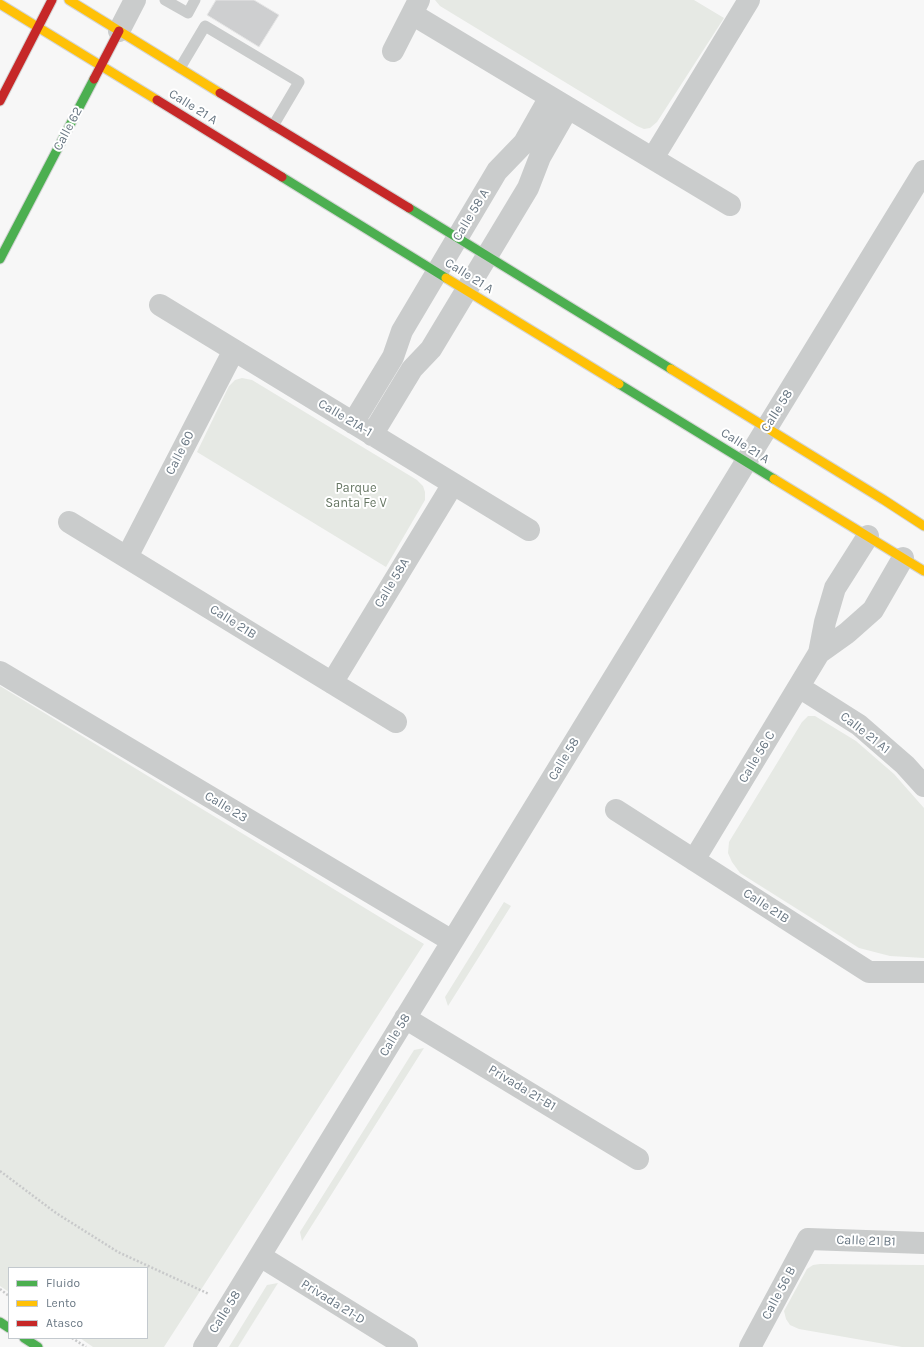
<!DOCTYPE html>
<style>
body{margin:0}
#map{position:relative;width:924px;height:1347px;overflow:hidden;background:#f7f7f7;font-family:Karla,sans-serif}
canvas{display:block}
.legend{position:absolute;left:8px;top:1267px;width:140px;height:72px;box-sizing:border-box;background:#fff;border:1px solid #c3c9ce;margin:0;padding:5px 7px;list-style:none;font-size:12px;color:#6a7884}
.legend li{display:flex;align-items:center;gap:8px;height:20px}
.legend b{width:20px;border:1px solid #c3c9ce}
</style>
<div id="map">
<canvas width="924" height="1347"></canvas>
<ul class="legend">
<li><b style="height:5px;background:#4caf50"></b>Fluido</li>
<li><b style="height:5px;background:#ffc107"></b>Lento</li>
<li><b style="height:5px;background:#c62828"></b>Atasco</li>
</ul>
</div>
<script>
const context = document.querySelector('canvas').getContext('2d');
context.lineJoin = 'round';
function paint(path, color) {
  context.fillStyle = color;
  context.fill(path, 'evenodd');
}
function poly(rows) {
  const path = new Path2D();
  for (const r of rows) {
    path.moveTo(r[0], r[1]);
    for (let i = 2; i < r.length; i += 2) path.lineTo(r[i], r[i + 1]);
  }
  return path;
}
function trace(path, color, width, dash) {
  context.strokeStyle = color;
  context.lineWidth = width;
  context.lineCap = dash ? 'butt' : 'round';
  context.setLineDash(dash || []);
  context.stroke(path);
}
function drawText(font, color, halo, rows, align = 'center') {
  context.font = font + ' Karla,sans-serif';
  context.lineWidth = 4;
  context.setLineDash([]);
  context.textBaseline = 'middle';
  context.strokeStyle = halo;
  context.fillStyle = color;
  for (const [text, x, y, turn = 0] of rows) {
    context.save();
    context.translate(x, y);
    context.rotate((+turn || 0) * Math.PI / 180);
    context.textAlign = isNaN(turn) ? turn : align;
    if (halo) context.strokeText(text, 0, 0);
    context.fillText(text, 0, 0);
    context.restore();
  }
}
paint(poly([
 [435,0,694,0,724,18,657,122,650,128,644,129,637,126,440,6],
 [242,378,252,380,417,480,423,486,425,492,425,500,386,567,197,452,229,386,235,380],
 [0,686,424,944,164,1347,93,1347,80,1338,147,1338,147,1268,9,1268,9,1292,0,1286],
 [808,716,815,716,856,741,894,774,924,808,924,958,890,956,859,948,740,873,732,862,728,853,729,842,802,722],
 [504,902,511,906,448,1006,445,997],
 [424,1048,302,1241,300,1232,414,1050],
 [820,1264,924,1265,924,1347,902,1347,799,1329,790,1325,786,1319,784,1311,807,1269,813,1265],
 [278,1283,238,1347,229,1347,267,1285]
]), '#e6e9e4');
const building = poly([
 [216,0,254,0,279,15,259,47,207,15,216,0]
]);
paint(building, '#cecfd0');
trace(building, '#e6e6e6', 1);
const fast = poly([
 [282,177,446,278],
 [409,208,671,369],
 [0,259,94,79],
 [619,384,774,479],
 [0,1322,9,1328],
 [24,1338,38,1347]
]);
const slow = poly([
 [69,0,220,93],
 [0,4,157,100],
 [446,278,619,384],
 [671,369,884,500,924,526],
 [774,479,924,571]
]);
const jam = poly([
 [94,79,119,31],
 [220,93,409,208],
 [157,100,282,177],
 [0,101,52,0]
]);
trace(fast, '#d4d5d5', 11);
trace(slow, '#d4d5d5', 11);
trace(jam, '#d4d5d5', 11);
trace(poly([
 [0,1171,56,1213,118,1252,209,1294],
 [0,1289,9,1296],
 [72,1338,86,1347]
]), '#c8c9ca', 2.5, [2, 2]);
trace(poly([
 [165,0,188,13,195,0],
 [180,68,205,26,299,82,273,126]
]), '#cacccc', 11);
trace(poly([
 [412,14,730,205],
 [119,31,135,0],
 [393,51,419,0],
 [653,158,749,0],
 [160,305,529,530],
 [353,423,393,357,402,331,497,171,524,143,550,97],
 [372,435,412,369,431,349,528,188,540,157,568,108],
 [69,522,396,722],
 [127,557,234,350],
 [819,653,847,633,873,610,903,558],
 [0,672,452,941],
 [332,683,453,484],
 [799,687,859,725,905,765,924,786],
 [616,810,869,972,924,972],
 [694,860,819,653,825,622,835,588,868,536],
 [405,1018,638,1159],
 [260,1256,407,1347],
 [204,1347,924,171],
 [750,1347,808,1239,924,1243]
]), '#cacccc', 22);
trace(fast, '#4caf50', 9);
trace(slow, '#ffc107', 9);
trace(jam, '#c62828', 9);
drawText('13px', '#6a7884', '#fff', [
 ["Calle 21 A",193,107,32],
 ["Calle 62",68,129,-62],
 ["Calle 58 A",471,215,-59],
 ["Calle 21 A",469,276,32],
 ["Calle 58",777,411,-58],
 ["Calle 21A-1",345,418,31],
 ["Calle 21 A",745,446,32],
 ["Calle 60",180,453,-63],
 ["Calle 58A",392,583,-59],
 ["Calle 21B",233,622,32],
 ["Calle 21 A1",865,733,38],
 ["Calle 56 C",757,757,-59],
 ["Calle 58",564,759,-59],
 ["Calle 23",226,807,31],
 ["Calle 21B",766,906,33],
 ["Calle 58",395,1035,-59],
 ["Privada 21-B1",522,1088,31],
 ["Calle 21 B1",866,1241,2],
 ["Calle 56 B",779,1293,-62],
 ["Privada 21-D",333,1302,32],
 ["Calle 58",225,1312,-58]
]);
drawText('13px', '#677764', '#fff', [
 ["Parque",356,488],
 ["Santa Fe V",356,503]
]);
</script>
